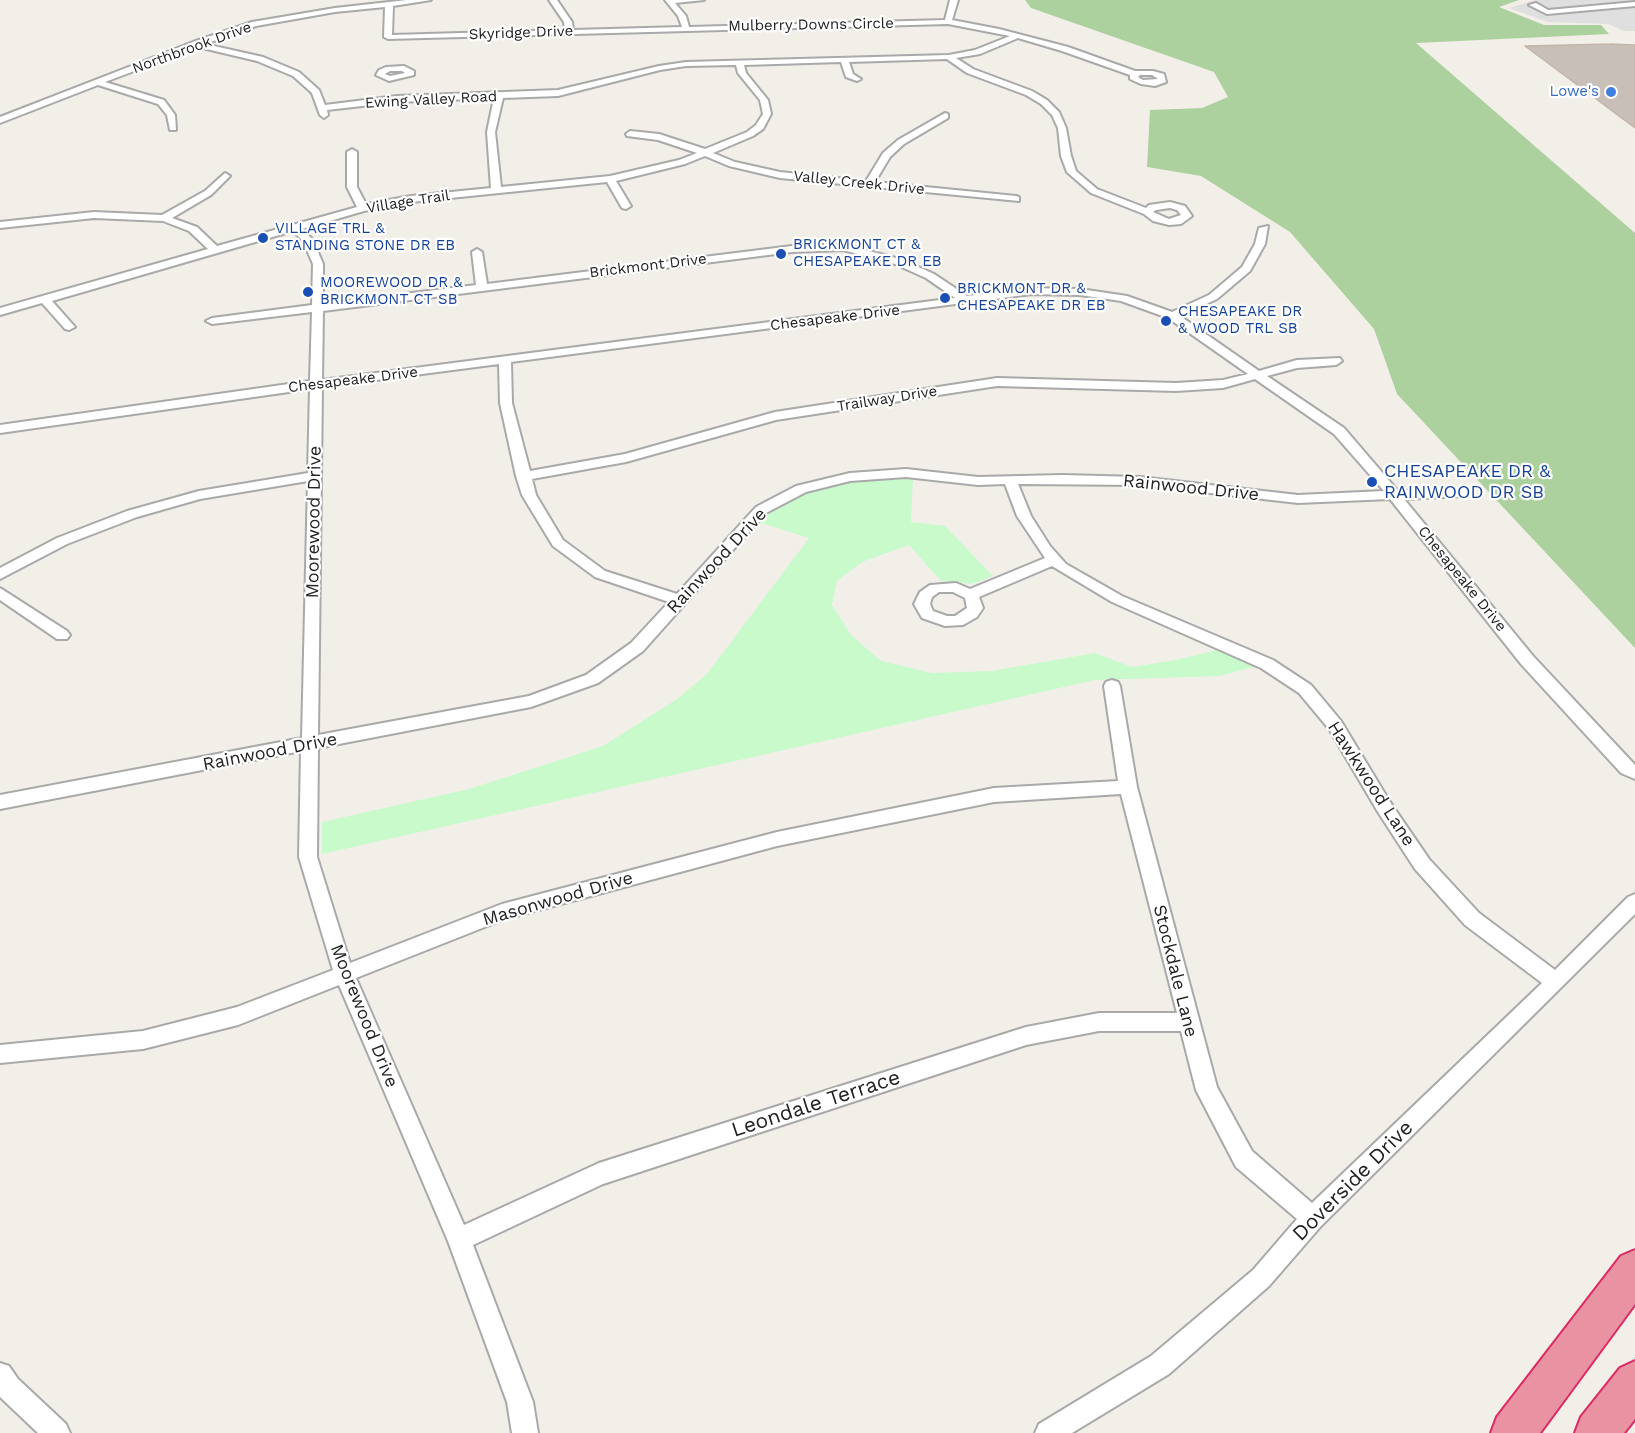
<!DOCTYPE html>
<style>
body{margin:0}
canvas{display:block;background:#f2efe9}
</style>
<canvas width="1635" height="1433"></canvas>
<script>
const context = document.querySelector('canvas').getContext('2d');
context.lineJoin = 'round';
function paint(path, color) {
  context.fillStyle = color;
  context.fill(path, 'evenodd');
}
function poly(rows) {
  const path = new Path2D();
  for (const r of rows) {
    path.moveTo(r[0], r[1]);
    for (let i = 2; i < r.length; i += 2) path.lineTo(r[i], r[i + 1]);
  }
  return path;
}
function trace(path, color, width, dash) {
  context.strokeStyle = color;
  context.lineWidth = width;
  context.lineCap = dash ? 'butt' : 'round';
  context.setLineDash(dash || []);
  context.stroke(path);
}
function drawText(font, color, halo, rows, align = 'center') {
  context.font = font + ' "Work Sans",sans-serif';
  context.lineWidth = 4.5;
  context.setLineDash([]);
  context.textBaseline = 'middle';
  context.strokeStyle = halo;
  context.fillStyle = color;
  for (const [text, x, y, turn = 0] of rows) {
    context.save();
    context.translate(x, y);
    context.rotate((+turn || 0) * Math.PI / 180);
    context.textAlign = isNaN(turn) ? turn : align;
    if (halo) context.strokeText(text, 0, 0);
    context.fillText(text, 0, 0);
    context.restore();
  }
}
paint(poly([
 [1536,0,1635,0,1635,31,1624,31,1608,24,1548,22,1509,8]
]), '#e0dfdf');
paint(poly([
 [1025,0,1519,0,1499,7,1544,25,1601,25,1609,34,1416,43,1635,233,1635,648,1397,394,1374,329,1290,232,1201,176,1147,167,1150,110,1202,108,1228,97,1214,72,1031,8]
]), '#add19e');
paint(poly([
 [882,478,913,478,911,522,945,526,993,576,972,584,941,581,909,545,862,562,837,581,832,605,851,635,881,661,932,673,991,671,1095,653,1132,667,1175,660,1222,649,1257,666,1220,676,1095,680,322,854,322,822,469,789,603,746,677,699,707,674,809,538,758,522,763,514,810,490,848,480]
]), '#c8facc');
const building = poly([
 [1610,44,1635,45,1635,128,1525,46,1610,44]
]);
paint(building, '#c7bfb8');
trace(building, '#c4b6ab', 1.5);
const minor = poly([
 [407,0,431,0,393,6,392,35,565,30,564,22,549,0,557,0,572,22,573,30,682,27,678,16,665,0,704,0,675,3,686,16,689,27,945,20,950,0,958,0,952,20,999,29,1068,47,1135,71,1153,71,1164,74,1166,82,1155,86,1141,84,1130,79,1130,75,1062,51,1018,38,980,54,956,58,973,69,1032,91,1047,100,1059,112,1066,128,1071,156,1076,171,1097,189,1146,208,1149,205,1170,202,1185,206,1192,216,1181,224,1169,225,1153,221,1144,214,1091,193,1067,172,1061,156,1058,128,1052,115,1041,104,1026,95,967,73,947,59,849,62,853,74,861,79,857,81,846,77,841,62,744,65,746,73,768,100,771,114,763,129,753,136,713,153,735,162,780,172,866,181,883,153,898,140,945,113,948,114,948,118,904,144,890,157,875,182,1016,196,1019,197,1019,201,780,178,729,166,705,156,685,164,616,181,631,206,626,209,622,208,607,182,411,202,364,211,302,229,313,240,323,264,323,304,476,285,472,252,477,249,482,252,487,284,792,246,843,244,903,260,934,274,967,296,1032,288,1080,289,1127,296,1172,312,1209,295,1242,267,1255,244,1259,228,1268,226,1265,244,1250,271,1217,299,1180,316,1259,371,1297,360,1340,358,1342,361,1336,365,1297,368,1267,376,1344,428,1398,491,1470,489,1472,492,1465,496,1404,499,1533,656,1635,765,1635,779,1621,773,1521,664,1390,499,1298,503,1140,485,1018,484,1031,516,1050,546,1066,564,1122,596,1273,660,1311,685,1341,721,1390,802,1429,859,1479,913,1555,970,1628,897,1635,894,1635,914,1321,1226,1269,1286,1169,1374,1072,1433,1035,1433,1039,1424,1151,1356,1253,1270,1297,1219,1236,1167,1196,1090,1181,1031,1099,1031,1026,1045,603,1184,473,1245,533,1402,538,1433,512,1433,507,1402,448,1241,339,985,238,1025,143,1049,0,1063,0,1045,143,1031,237,1007,333,970,299,857,301,751,0,809,0,795,302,738,308,481,200,499,137,517,67,544,0,579,0,568,57,538,127,511,199,491,308,473,310,389,0,433,0,425,310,381,312,312,212,324,206,321,212,318,312,305,313,264,303,241,293,231,52,301,75,327,69,330,65,329,42,303,0,315,0,308,208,249,189,231,163,221,94,218,0,228,0,222,94,212,162,215,205,191,225,173,230,176,211,195,172,218,197,227,217,246,357,207,347,187,347,152,352,149,357,152,357,187,366,204,411,196,491,188,487,132,494,98,397,102,327,110,328,115,324,118,320,115,312,93,293,76,257,61,198,47,105,82,164,100,175,115,176,130,170,130,167,115,158,104,98,85,0,123,0,117,193,42,252,22,335,8,407,0],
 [385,7,384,37,388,39,948,24,1010,36,975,50,949,55,686,62,659,66,558,90,397,96,325,105,319,90,299,72,263,57,205,44,256,26,335,12,385,7],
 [736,65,738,73,760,100,763,114,756,125,747,132,705,149,659,134,630,131,626,134,627,136,658,140,697,153,679,160,610,176,501,187,495,132,503,98,558,96,660,70,686,66,736,65],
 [1140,75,1152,75,1158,79,1143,80,1138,77,1140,75],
 [1170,208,1177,210,1181,215,1169,219,1153,212,1156,210,1170,208],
 [843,250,895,264,926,278,955,298,322,380,323,311,792,252,843,250],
 [1032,294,1080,295,1121,301,1168,318,1248,374,1223,380,1176,383,997,378,775,412,625,454,530,471,512,403,511,362,1032,294],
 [499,364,500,403,516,476,522,495,553,546,595,577,669,602,631,643,586,675,529,696,318,735,322,387,499,364],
 [1255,379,1334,434,1384,491,1298,495,1140,477,1063,475,978,477,906,469,850,473,796,486,756,507,677,594,605,571,563,540,536,495,532,479,626,462,776,420,997,386,1176,391,1223,388,1255,379],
 [906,477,978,485,1005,484,1017,516,1045,558,970,589,956,583,930,585,920,592,914,604,922,618,945,626,963,625,977,617,983,608,979,597,1052,566,1112,602,1261,668,1299,693,1329,729,1378,812,1415,869,1465,925,1542,983,1312,1203,1252,1151,1217,1087,1137,787,1120,686,1118,682,1112,680,1106,682,1104,686,1118,781,994,788,777,832,502,904,350,963,317,857,318,748,531,707,598,683,643,651,766,513,806,492,850,481,906,477],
 [939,592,953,592,965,598,967,608,955,616,947,616,933,611,930,604,932,597,939,592],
 [1121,794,1177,1013,1099,1013,1026,1027,599,1163,464,1225,356,978,505,919,777,846,994,802,1121,794],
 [1635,2,1635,6,1547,14,1529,5,1536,3,1548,10,1635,2],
 [404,66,414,71,414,75,389,81,376,75,379,70,386,67,404,66],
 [390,71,402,71,405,73,390,76,385,74,390,71],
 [0,588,67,631,70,635,67,639,57,639,0,600,0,588],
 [0,1363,9,1366,18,1379,66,1424,70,1433,38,1433,0,1397,0,1363]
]);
const motorway = poly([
 [1635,1250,1635,1304,1540,1433,1491,1433,1497,1417,1621,1256,1635,1250],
 [1635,1361,1635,1419,1624,1433,1575,1433,1581,1417,1620,1368,1635,1361]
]);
trace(minor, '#a9a9a9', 4);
trace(motorway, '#dc2a67', 4);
paint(minor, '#fff');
paint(motorway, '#e892a2');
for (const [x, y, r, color] of [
 [1611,92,6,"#3f7fe0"],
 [263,238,6,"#1a4fb4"],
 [781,254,6,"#1a4fb4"],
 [308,292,6,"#1a4fb4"],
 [945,298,6,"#1a4fb4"],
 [1166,321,6,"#1a4fb4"],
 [1372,482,6,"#1a4fb4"]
]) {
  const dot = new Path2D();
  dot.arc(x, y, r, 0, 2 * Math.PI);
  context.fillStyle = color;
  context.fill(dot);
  trace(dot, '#fff', 2);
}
drawText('15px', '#222', '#fff', [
 ["Mulberry Downs Circle",811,25,-1],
 ["Skyridge Drive",521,33,-2],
 ["Northbrook Drive",192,48,-20],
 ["Ewing Valley Road",431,100,-3],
 ["Valley Creek Drive",859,183,6],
 ["Village Trail",408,202,-9],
 ["Brickmont Drive",648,266,-7],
 ["Chesapeake Drive",835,318,-7],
 ["Chesapeake Drive",353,380,-7],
 ["Trailway Drive",887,399,-9],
 ["Chesapeake Drive",1462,579,51]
]);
drawText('15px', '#366cbe', '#fff', [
 ["Lowe's",1599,92]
], 'right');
drawText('15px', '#164399', '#fff', [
 ["VILLAGE TRL &",275,229],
 ["STANDING STONE DR EB",275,246],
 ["BRICKMONT CT &",793,245],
 ["CHESAPEAKE DR EB",793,262],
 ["MOOREWOOD DR &",320,283],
 ["BRICKMONT CT SB",320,300],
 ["BRICKMONT DR &",957,289],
 ["CHESAPEAKE DR EB",957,306],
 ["CHESAPEAKE DR",1178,312],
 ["& WOOD TRL SB",1178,329]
], 'left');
drawText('18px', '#164399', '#fff', [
 ["CHESAPEAKE DR &",1384,472],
 ["RAINWOOD DR SB",1384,493]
], 'left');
drawText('18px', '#222', '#fff', [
 ["Rainwood Drive",1191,488,6],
 ["Moorewood Drive",314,522,-89],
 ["Rainwood Drive",717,561,-47],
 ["Rainwood Drive",270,752,-11],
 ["Hawkwood Lane",1371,784,57],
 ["Masonwood Drive",558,899,-16],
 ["Stockdale Lane",1175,971,76],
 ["Moorewood Drive",364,1016,68]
]);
drawText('21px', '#222', '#fff', [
 ["Leondale Terrace",816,1104,-18],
 ["Doverside Drive",1353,1181,-45]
]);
</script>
